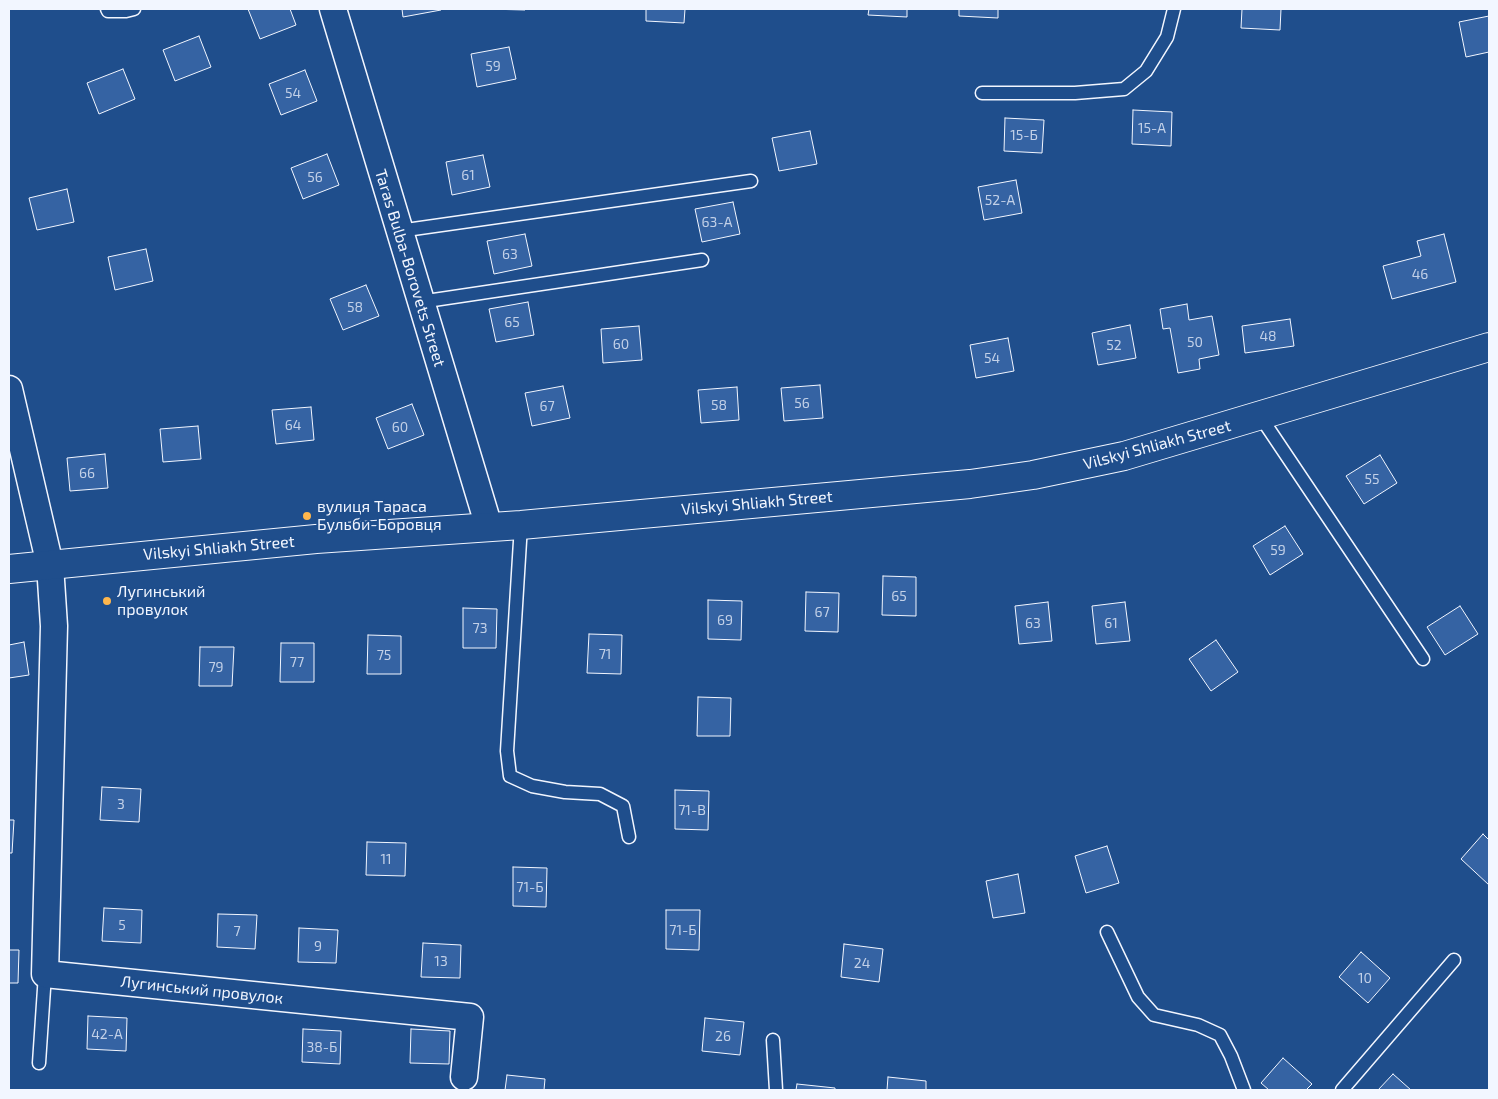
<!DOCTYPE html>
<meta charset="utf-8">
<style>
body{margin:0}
#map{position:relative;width:1498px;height:1099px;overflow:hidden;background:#1f4e8c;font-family:"Exo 2",sans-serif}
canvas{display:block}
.frame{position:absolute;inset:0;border:10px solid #f2f6ff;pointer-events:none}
</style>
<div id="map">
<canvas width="1498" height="1099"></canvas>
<div class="frame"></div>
</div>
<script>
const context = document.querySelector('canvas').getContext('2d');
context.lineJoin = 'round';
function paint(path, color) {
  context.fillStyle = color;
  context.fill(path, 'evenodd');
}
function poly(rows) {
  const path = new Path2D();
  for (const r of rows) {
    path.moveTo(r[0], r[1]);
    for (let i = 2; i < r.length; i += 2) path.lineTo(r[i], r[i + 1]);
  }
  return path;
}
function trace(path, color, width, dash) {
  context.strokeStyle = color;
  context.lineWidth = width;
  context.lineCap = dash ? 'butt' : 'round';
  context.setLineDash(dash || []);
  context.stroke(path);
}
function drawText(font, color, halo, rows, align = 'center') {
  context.font = font + ' "Exo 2",sans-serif';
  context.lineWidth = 4;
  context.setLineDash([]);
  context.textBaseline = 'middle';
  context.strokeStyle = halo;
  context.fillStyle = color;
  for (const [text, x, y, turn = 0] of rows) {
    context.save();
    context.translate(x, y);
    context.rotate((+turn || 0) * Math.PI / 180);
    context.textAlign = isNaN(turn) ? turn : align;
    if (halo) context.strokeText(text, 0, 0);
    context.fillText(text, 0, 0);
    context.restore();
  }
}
const building = poly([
 [248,9,290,9,296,25,260,39,248,9],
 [402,9,441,9,441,10,403,17,402,9],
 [486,9,525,9,525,10,486,9],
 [646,9,685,9,684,23,646,21,646,9],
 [869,9,907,9,907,17,868,15,869,9],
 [959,9,998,9,998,18,959,16,959,9],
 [1242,9,1281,9,1280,30,1241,28,1242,9],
 [1489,16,1489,52,1466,57,1459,22,1489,16],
 [199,36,211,67,175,81,163,50,199,36],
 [509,47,516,79,477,87,471,54,509,47],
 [123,69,135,99,99,114,87,83,123,69],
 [305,70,317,101,281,115,269,84,305,70],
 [1133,110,1172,112,1171,146,1132,144,1133,110],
 [1005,118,1044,120,1042,153,1004,151,1005,118],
 [810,131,817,164,779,171,772,138,810,131],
 [327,154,339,185,303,199,291,168,327,154],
 [483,155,490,187,452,195,446,162,483,155],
 [1016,180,1022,213,984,220,978,187,1016,180],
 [67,189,74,222,37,230,29,198,67,189],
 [733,202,740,234,702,242,695,209,733,202],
 [525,234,532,266,494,274,487,241,525,234],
 [1444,234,1456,282,1392,299,1383,266,1421,256,1417,241,1444,234],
 [146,249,153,281,115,290,108,257,146,249],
 [366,285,379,316,343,330,330,299,366,285],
 [528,302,534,335,496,342,489,309,528,302],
 [1187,304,1189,320,1212,316,1219,355,1199,359,1200,369,1178,373,1170,328,1163,329,1160,309,1187,304],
 [1290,319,1294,346,1245,353,1242,326,1290,319],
 [1130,325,1136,358,1098,365,1092,333,1130,325],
 [639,326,642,360,603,363,601,329,639,326],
 [1008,338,1014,371,976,378,970,345,1008,338],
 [820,385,823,418,784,421,781,388,820,385],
 [563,386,570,418,532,426,525,393,563,386],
 [737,387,739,420,701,423,698,390,737,387],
 [412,404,424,435,388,449,376,418,412,404],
 [311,407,314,440,276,444,272,410,311,407],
 [198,426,201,459,163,462,160,429,198,426],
 [105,454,108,488,70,491,67,458,105,454],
 [1380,455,1397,483,1364,504,1346,476,1380,455],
 [1285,526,1303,554,1270,575,1253,546,1285,526],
 [883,576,916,577,916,616,882,615,883,576],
 [806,592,839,593,838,632,805,631,806,592],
 [708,600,742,601,741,640,708,639,708,600],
 [1048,602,1052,641,1019,644,1015,606,1048,602],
 [1125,602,1130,641,1096,644,1092,606,1125,602],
 [1460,606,1478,634,1445,655,1427,627,1460,606],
 [463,608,497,609,496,648,463,648,463,608],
 [589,634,622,635,621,674,587,673,589,634],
 [368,635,401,636,401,674,367,674,368,635],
 [1216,640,1238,672,1211,691,1189,659,1216,640],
 [24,642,29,675,9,678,9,645,24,642],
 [281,643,314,643,314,682,280,682,281,643],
 [200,647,234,647,232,686,199,686,200,647],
 [698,697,731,698,730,736,697,736,698,697],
 [102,787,141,789,139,822,100,820,102,787],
 [675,790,709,791,708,830,675,829,675,790],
 [9,820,14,820,12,853,9,853,9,820],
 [1483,834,1489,840,1489,885,1461,859,1483,834],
 [367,842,406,843,405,876,366,875,367,842],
 [1107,846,1119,883,1086,893,1075,856,1107,846],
 [513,867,547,868,546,907,513,906,513,867],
 [1018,874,1025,913,993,918,986,881,1018,874],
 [104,908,142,910,141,943,102,941,104,908],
 [666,910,700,910,699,950,666,949,666,910],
 [218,914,257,915,255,949,217,947,218,914],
 [299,928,338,930,336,963,298,962,299,928],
 [423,943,461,945,460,978,421,977,423,943],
 [844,944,883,949,879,982,841,977,844,944],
 [9,950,19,950,18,983,9,983,9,950],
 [1361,952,1390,978,1368,1003,1339,977,1361,952],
 [88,1016,127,1018,126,1051,87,1049,88,1016],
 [705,1018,744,1022,740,1055,702,1051,705,1018],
 [303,1029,341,1031,340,1064,302,1062,303,1029],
 [411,1029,450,1031,449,1064,410,1063,411,1029],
 [1283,1058,1312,1084,1306,1090,1269,1090,1261,1083,1283,1058],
 [1393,1074,1411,1090,1378,1090,1393,1074],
 [507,1075,545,1079,544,1090,505,1090,507,1075],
 [888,1077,926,1081,926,1090,887,1090,888,1077],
 [797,1084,835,1088,835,1090,796,1090,797,1084]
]);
paint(building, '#3563a3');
trace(building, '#f2f6ff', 1);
const service = poly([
 [107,9,108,11,126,11,134,9],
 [982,93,1075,93,1124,89,1146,71,1167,37,1174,9],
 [399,231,751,181],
 [420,302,702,260],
 [1260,416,1423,659],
 [521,525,507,751,510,776,532,786,565,792,600,794,623,806,629,837],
 [1107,932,1138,997,1154,1015,1198,1025,1220,1035,1231,1056,1244,1090],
 [773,1040,776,1090],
 [39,1063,45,974],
 [1342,1090,1454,960]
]);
const minor = poly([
 [333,9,489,527],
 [9,389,50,565,54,626,45,974,470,1017,464,1077]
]);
const tertiary = poly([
 [9,569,316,539,521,525,970,484,1033,475,1124,456,1489,347]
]);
trace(service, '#f2f6ff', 15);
trace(minor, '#f2f6ff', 29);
trace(tertiary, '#f2f6ff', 30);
trace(service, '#1f4e8c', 12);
trace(minor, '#1f4e8c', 26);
trace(tertiary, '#1f4e8c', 28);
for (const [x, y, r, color] of [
 [307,516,5,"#ffb74d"],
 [107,601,5,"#ffb74d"]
]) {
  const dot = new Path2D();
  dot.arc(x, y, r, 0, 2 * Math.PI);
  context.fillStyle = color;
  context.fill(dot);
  trace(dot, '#1f4e8c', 2);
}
drawText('14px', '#c3d1e8', null, [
 ["59",493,66],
 ["54",293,93],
 ["15-А",1152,128],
 ["15-Б",1024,135],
 ["61",468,175],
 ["56",315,177],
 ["52-А",1000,200],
 ["63-А",717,222],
 ["63",510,254],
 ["46",1420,274],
 ["58",355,307],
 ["65",512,322],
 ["48",1268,336],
 ["50",1195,342],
 ["60",621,344],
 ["52",1114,345],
 ["54",992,358],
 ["56",802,403],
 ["58",719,405],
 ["67",547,406],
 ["64",293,425],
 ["60",400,427],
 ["66",87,473],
 ["55",1372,479],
 ["59",1278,550],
 ["65",899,596],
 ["67",822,612],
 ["69",725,620],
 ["63",1033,623],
 ["61",1111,623],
 ["73",480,628],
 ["71",605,654],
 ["75",384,655],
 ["77",297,662],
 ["79",216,667],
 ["3",121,804],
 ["71-В",692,810],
 ["11",386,859],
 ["71-Б",530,887],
 ["5",122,925],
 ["71-Б",683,930],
 ["7",237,931],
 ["9",318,946],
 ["13",441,961],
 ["24",862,963],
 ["10",1365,978],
 ["42-А",107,1034],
 ["26",723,1036],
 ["38-Б",322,1047]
]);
drawText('16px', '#f2f6ff', '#1f4e8c', [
 ["Taras Bulba-Borovets Street",410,268,73],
 ["Vilskyi Shliakh Street",1157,445,-15],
 ["Vilskyi Shliakh Street",757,503,-5],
 ["Vilskyi Shliakh Street",219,548,-5],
 ["Лугинський провулок",202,990,6]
]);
drawText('16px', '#f2f6ff', '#1f4e8c', [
 ["вулиця Тараса",317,507],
 ["Бульби-Боровця",317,525],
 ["Лугинський",117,592],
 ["провулок",117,610]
], 'left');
</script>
